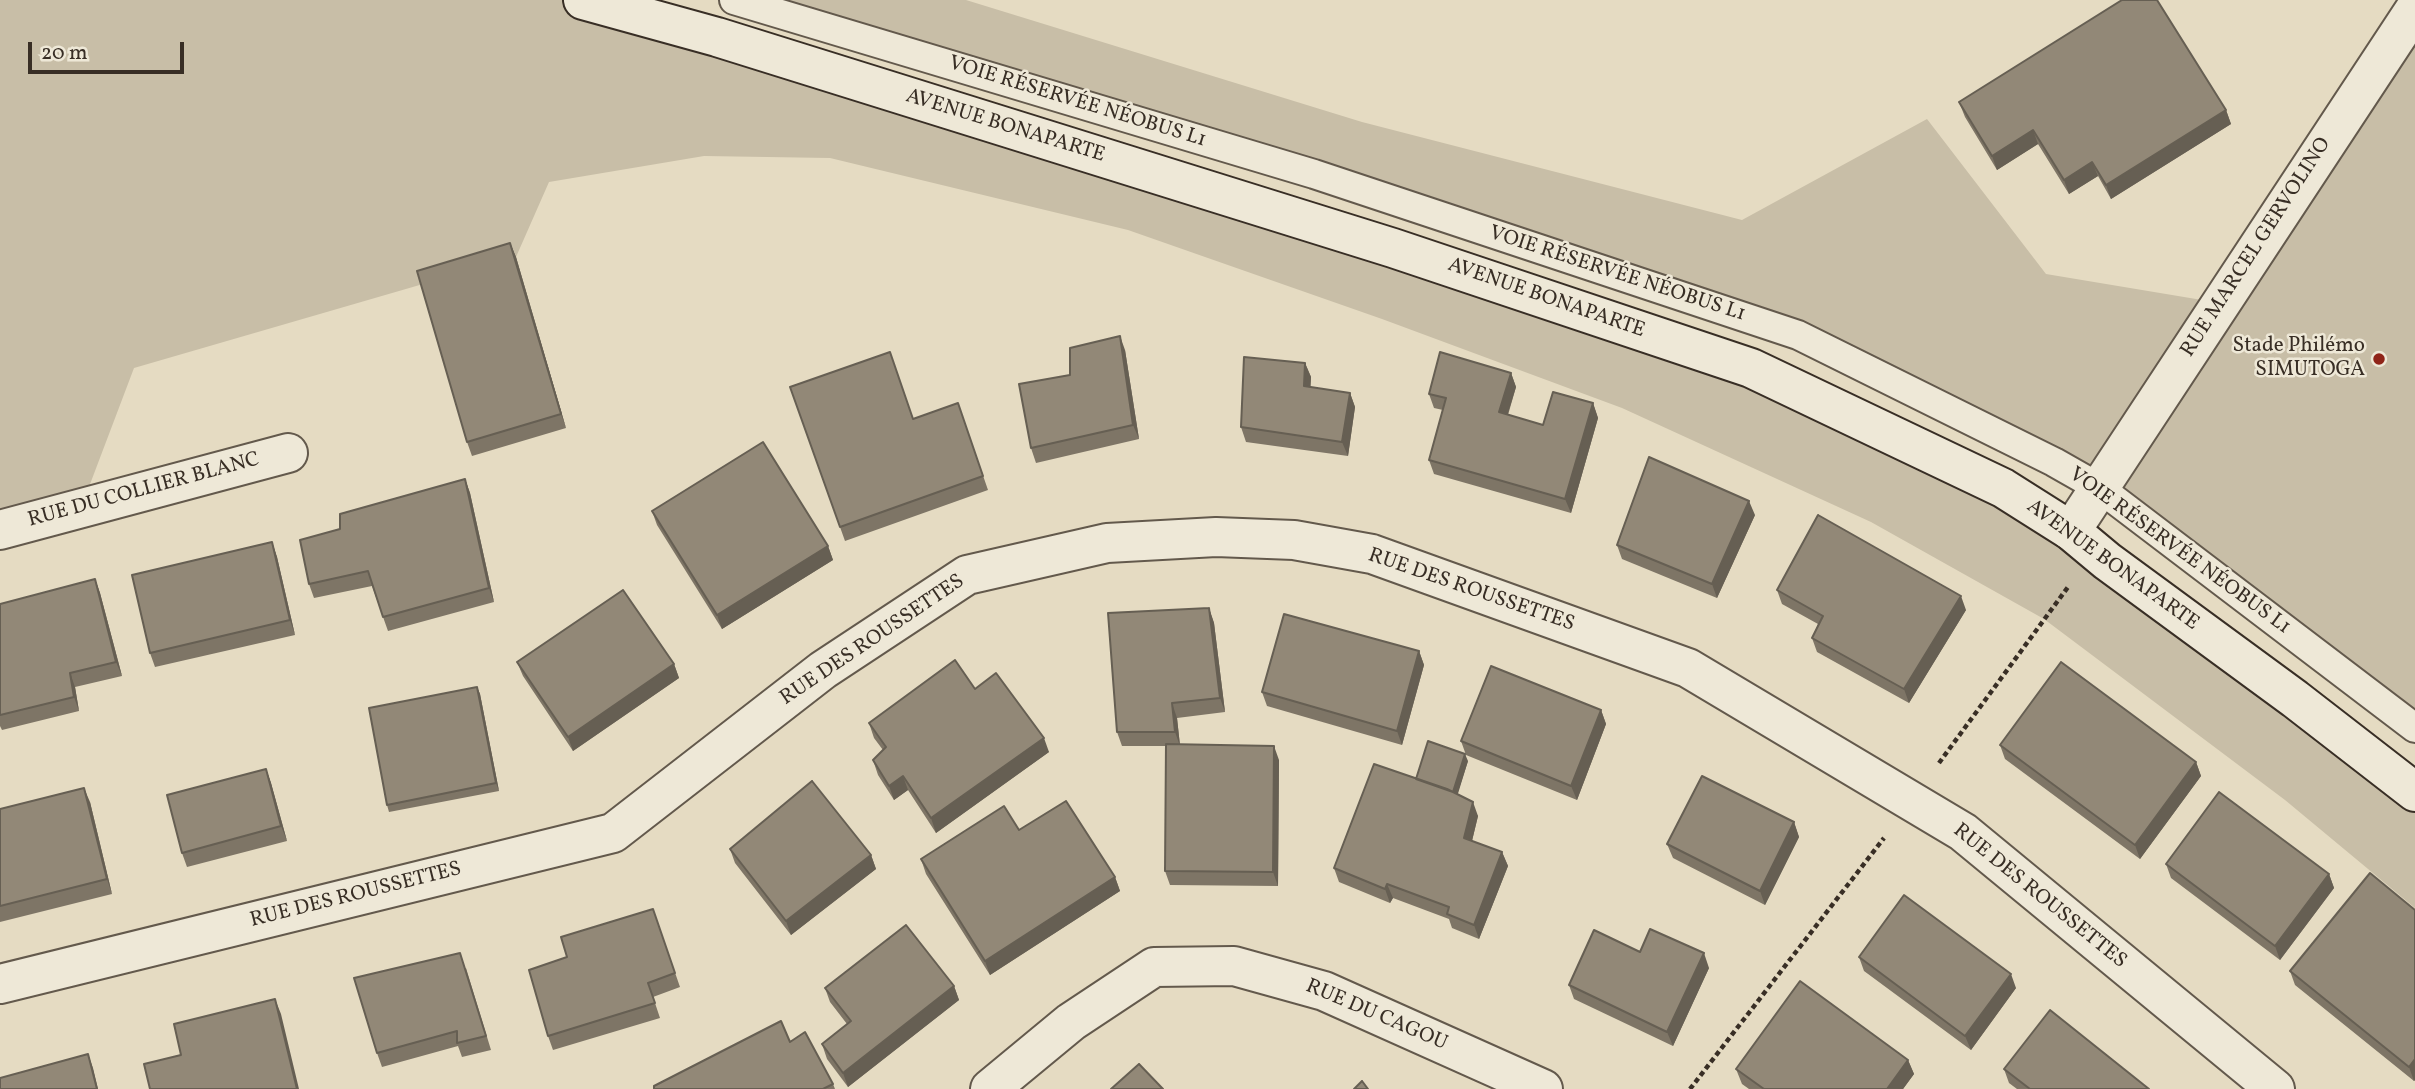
<!DOCTYPE html>
<meta charset="utf-8">
<style>
body{margin:0}
#map{position:relative;width:2415px;height:1089px;overflow:hidden;background:#e5dbc2;font-family:Vollkorn,serif}
canvas{display:block}
.scale{position:absolute;left:28px;top:42px;width:156px;height:32px;box-sizing:border-box;border:4px solid #382e25;border-top:0;padding-left:9px;font-size:21px;line-height:24px;white-space:nowrap;color:#382e25;-webkit-text-stroke:5px #eee8d7;paint-order:stroke}
</style>
<div id="map">
<canvas width="2415" height="1089"></canvas>
<div class="scale">20 m</div>
</div>
<script>
const context = document.querySelector('canvas').getContext('2d');
context.lineJoin = 'round';
function paint(path, color) {
  context.fillStyle = color;
  context.fill(path, 'evenodd');
}
function poly(rows) {
  const path = new Path2D();
  for (const r of rows) {
    path.moveTo(r[0], r[1]);
    for (let i = 2; i < r.length; i += 2) path.lineTo(r[i], r[i + 1]);
  }
  return path;
}
function trace(path, color, width, dash) {
  context.strokeStyle = color;
  context.lineWidth = width;
  context.lineCap = dash ? 'butt' : 'round';
  context.setLineDash(dash || []);
  context.stroke(path);
}
function drawText(font, color, halo, rows, align = 'center') {
  context.font = font + ' Vollkorn,serif';
  context.lineWidth = 5;
  context.setLineDash([]);
  context.textBaseline = 'middle';
  context.strokeStyle = halo;
  context.fillStyle = color;
  for (const [text, x, y, turn = 0] of rows) {
    context.save();
    context.translate(x, y);
    context.rotate((+turn || 0) * Math.PI / 180);
    context.textAlign = isNaN(turn) ? turn : align;
    if (halo) context.strokeText(text, 0, 0);
    context.fillText(text, 0, 0);
    context.restore();
  }
}
paint(poly([
 [0,0,583,0,1751,368,2003,488,2415,792,2415,908,2285,800,2044,619,1871,522,1622,408,1382,319,1128,230,830,158,704,156,549,182,516,257,134,368,81,508,0,530],
 [734,0,966,0,1362,122,1742,220,1927,119,2046,274,2220,303,2415,9,2415,728,2098,487,1798,335]
]), '#c8bea7');
const service = poly([
 [734,0,1314,174,1798,335,2054,462,2098,487,2415,728]
]);
const minor = poly([
 [0,530,288,453],
 [2071,531,2415,9],
 [0,984,613,833,823,670,967,575,1107,543,1216,537,1294,540,1372,554,1688,668,1963,832,2275,1089],
 [990,1089,1071,1022,1154,967,1234,966,1324,991,1543,1089]
]);
const secondary = poly([
 [583,0,717,37,1393,248,1751,368,2003,488,2071,531,2107,561,2295,699,2415,792]
]);
trace(service, '#63594c', 32);
trace(minor, '#63594c', 42);
trace(secondary, '#382e25', 42);
trace(poly([
 [1939,763,2068,587],
 [1690,1089,1884,838]
]), '#382e25', 4.5, [5, 3.5]);
trace(service, '#eee8d7', 28);
trace(minor, '#eee8d7', 38);
trace(secondary, '#eee8d7', 38);
paint(poly([
 [1959,102,2226,110,2231,124,2111,199,2098,176,2069,194,2038,144,1997,170,1965,117],
 [510,243,516,257,566,428,472,456,467,442],
 [1125,350,1139,439,1036,463,1031,448,1070,375],
 [1305,363,1311,377,1310,387,1350,393,1355,407,1348,456,1246,442,1241,427],
 [1511,373,1516,387,1508,415,1543,425,1593,403,1598,418,1571,513,1434,474,1429,460,1443,410,1434,408,1429,394],
 [790,387,913,419,958,403,988,490,845,541],
 [465,479,470,493,494,602,388,631,372,586,314,598,309,584,340,529],
 [652,511,828,546,833,560,722,629,657,525],
 [1755,515,1717,598,1622,559,1617,545],
 [272,542,277,557,295,635,155,667,150,653],
 [95,579,100,593,122,676,75,687,79,711,2,730,0,726,0,604],
 [1777,590,1966,610,1909,703,1817,652,1812,638,1818,624,1782,604],
 [1209,608,1214,623,1225,712,1177,718,1180,745,1279,760,1278,886,1170,885,1165,871,1166,746,1122,746,1117,732],
 [1419,651,1424,665,1402,745,1267,706,1262,692],
 [517,662,674,664,679,678,573,751,523,676],
 [477,687,480,694,499,791,389,812,387,805],
 [975,689,1049,752,936,833,908,790,894,800,878,775,873,760,883,750,874,738,869,723],
 [1601,710,1606,724,1577,800,1466,755,1461,741],
 [2000,745,2196,762,2201,776,2140,859,2005,759],
 [1468,761,1457,795,1478,816,1472,841,1502,852,1508,866,1479,939,1452,928,1449,919,1393,898,1390,903,1339,882,1334,868,1416,779],
 [266,769,271,783,287,841,187,867,182,853],
 [90,802,112,894,0,922,0,809],
 [1794,822,1799,837,1765,905,1673,858,1667,844],
 [1019,830,1115,877,1120,891,990,975,926,874,921,859],
 [730,849,871,855,876,869,791,935,735,863],
 [2166,864,2329,874,2334,888,2280,960,2171,878],
 [653,909,680,987,653,997,660,1018,553,1050,548,1036,567,957],
 [2415,910,2415,1080,2414,1081,2295,985,2290,971],
 [1640,952,1709,968,1673,1046,1574,999,1569,985],
 [1859,957,2016,988,1971,1050,1864,971],
 [466,968,491,1050,462,1057,458,1046,382,1067,377,1053],
 [954,986,959,1000,848,1087,827,1059,822,1044,847,1024,830,1002,825,988],
 [1908,1060,1914,1074,1903,1089,1749,1089,1742,1084,1736,1069],
 [2004,1069,2149,1089,2017,1089,2009,1083],
 [833,1084,835,1089,654,1089]
]), '#7e7566');
paint(poly([
 [2226,110,2231,124,2111,199,2106,185],
 [2033,130,2038,144,1997,170,1992,156],
 [2092,162,2098,176,2069,194,2064,180],
 [510,243,516,257,566,428,561,414],
 [1120,336,1125,350,1139,439,1133,425],
 [1305,363,1311,377,1310,401,1304,386],
 [1511,373,1516,387,1504,426,1499,412],
 [1350,393,1355,407,1348,456,1342,442],
 [1593,403,1598,418,1571,513,1565,499],
 [465,479,470,493,494,602,489,588],
 [1749,501,1755,515,1717,598,1712,584],
 [272,542,277,557,295,635,290,620],
 [828,546,833,560,722,629,717,615],
 [95,579,100,593,122,676,116,662],
 [1961,596,1966,610,1909,703,1904,689],
 [1209,608,1214,623,1225,712,1220,698],
 [1419,651,1424,665,1402,745,1397,731],
 [674,664,679,678,573,751,568,737],
 [70,673,75,687,79,711,74,697],
 [477,687,480,694,499,791,496,783],
 [1172,703,1177,718,1180,746,1175,732],
 [1601,710,1606,724,1577,800,1571,786],
 [1044,738,1049,752,936,833,931,818],
 [1274,746,1279,760,1278,886,1273,872],
 [1465,754,1468,761,1456,800,1453,793],
 [2196,762,2201,776,2140,859,2135,845],
 [266,769,271,783,287,841,281,826],
 [903,776,908,790,894,800,889,786],
 [84,788,90,802,112,894,107,879],
 [1473,802,1478,816,1469,853,1464,838],
 [1794,822,1799,837,1765,905,1760,891],
 [1502,852,1508,866,1479,939,1474,925],
 [871,855,876,869,791,935,786,921],
 [2329,874,2334,888,2280,960,2275,946],
 [1115,877,1120,891,990,975,985,961],
 [1387,884,1393,898,1390,903,1385,889],
 [1704,953,1709,968,1673,1046,1667,1032],
 [2011,974,2016,988,1971,1050,1965,1036],
 [954,986,959,1000,848,1087,843,1073],
 [275,999,281,1014,299,1089,297,1089],
 [88,1054,93,1068,98,1089,97,1089],
 [2415,1059,2415,1080,2414,1081,2409,1067],
 [1908,1060,1914,1074,1903,1089,1887,1089]
]), '#665f53');
const building = poly([
 [2122,0,2157,0,2226,110,2106,185,2092,162,2064,180,2033,130,1992,156,1959,102,2122,0],
 [510,243,561,414,467,442,417,271,510,243],
 [1120,336,1133,425,1031,448,1019,384,1070,375,1070,348,1120,336],
 [890,352,913,419,958,403,983,476,840,527,790,387,890,352],
 [1440,352,1511,373,1499,412,1543,425,1553,392,1593,403,1565,499,1429,460,1446,398,1429,394,1440,352],
 [1244,357,1305,363,1304,386,1350,393,1342,442,1241,427,1244,357],
 [763,442,828,546,717,615,652,511,763,442],
 [1649,457,1749,501,1712,584,1617,545,1649,457],
 [465,479,489,588,383,617,368,571,309,584,300,540,340,529,340,514,465,479],
 [1818,515,1961,596,1904,689,1812,638,1823,616,1777,590,1818,515],
 [272,542,290,620,150,653,132,575,272,542],
 [95,579,116,662,70,673,74,697,0,715,0,604,95,579],
 [623,590,674,664,568,737,517,662,623,590],
 [1209,608,1220,698,1172,703,1175,732,1117,732,1108,613,1209,608],
 [1284,614,1419,651,1397,731,1262,692,1284,614],
 [955,660,975,689,996,673,1044,738,931,818,903,776,889,786,873,760,886,747,869,723,955,660],
 [2061,662,2196,762,2135,845,2000,745,2061,662],
 [1491,666,1601,710,1571,786,1461,741,1491,666],
 [477,687,496,783,387,805,369,708,477,687],
 [1428,741,1465,754,1453,792,1416,779,1428,741],
 [1166,744,1274,746,1273,872,1165,871,1166,744],
 [1374,764,1447,789,1473,802,1464,838,1502,852,1474,925,1447,914,1449,907,1387,884,1385,889,1334,868,1374,764],
 [266,769,281,826,182,853,167,795,266,769],
 [1702,776,1794,822,1760,891,1667,844,1702,776],
 [812,781,871,855,786,921,730,849,812,781],
 [84,788,107,879,0,906,0,809,84,788],
 [2219,792,2329,874,2275,946,2166,864,2219,792],
 [1066,801,1115,877,985,961,921,859,1004,806,1019,830,1066,801],
 [2370,873,2415,910,2415,1059,2409,1067,2290,971,2370,873],
 [1904,895,2011,974,1965,1036,1859,957,1904,895],
 [653,909,675,973,648,983,655,1003,548,1036,529,970,567,957,561,937,653,909],
 [906,925,954,986,843,1073,822,1044,851,1021,825,988,906,925],
 [1650,929,1704,953,1667,1032,1569,985,1594,930,1640,952,1650,929],
 [460,953,486,1036,457,1043,457,1031,377,1053,354,978,460,953],
 [1800,981,1908,1060,1887,1089,1764,1089,1736,1069,1800,981],
 [275,999,297,1089,150,1089,144,1064,181,1055,174,1024,275,999],
 [2050,1010,2149,1089,2030,1089,2004,1069,2050,1010],
 [781,1021,790,1042,805,1032,833,1084,823,1089,654,1089,654,1086,781,1021],
 [88,1054,97,1089,0,1089,0,1078,88,1054],
 [1139,1064,1163,1089,1111,1089,1139,1064],
 [1362,1081,1368,1089,1354,1089,1362,1081]
]);
paint(building, '#928877');
trace(building, '#665f53', 2);
for (const [x, y, r, color] of [
 [2379,359,7,"#8f2418"]
]) {
  const dot = new Path2D();
  dot.arc(x, y, r, 0, 2 * Math.PI);
  context.fillStyle = color;
  context.fill(dot);
  trace(dot, '#eee8d7', 2.5);
}
drawText('21px', '#382e25', '#eee8d7', [
 ["VOIE RÉSERVÉE NÉOBUS L1",1077,103,17],
 ["AVENUE BONAPARTE",1005,127,17],
 ["RUE MARCEL GERVOLINO",2257,248,-57],
 ["VOIE RÉSERVÉE NÉOBUS L1",1617,275,18],
 ["AVENUE BONAPARTE",1546,299,19],
 ["RUE DU COLLIER BLANC",144,491,-15],
 ["VOIE RÉSERVÉE NÉOBUS L1",2179,552,36],
 ["AVENUE BONAPARTE",2112,566,36],
 ["RUE DES ROUSSETTES",1471,591,19],
 ["RUE DES ROUSSETTES",873,641,-34],
 ["RUE DES ROUSSETTES",356,896,-14],
 ["RUE DES ROUSSETTES",2039,897,39],
 ["RUE DU CAGOU",1376,1016,23]
]);
drawText('21px', '#382e25', '#eee8d7', [
 ["Stade Philémo",2365,347],
 ["SIMUTOGA",2365,371]
], 'right');
</script>
